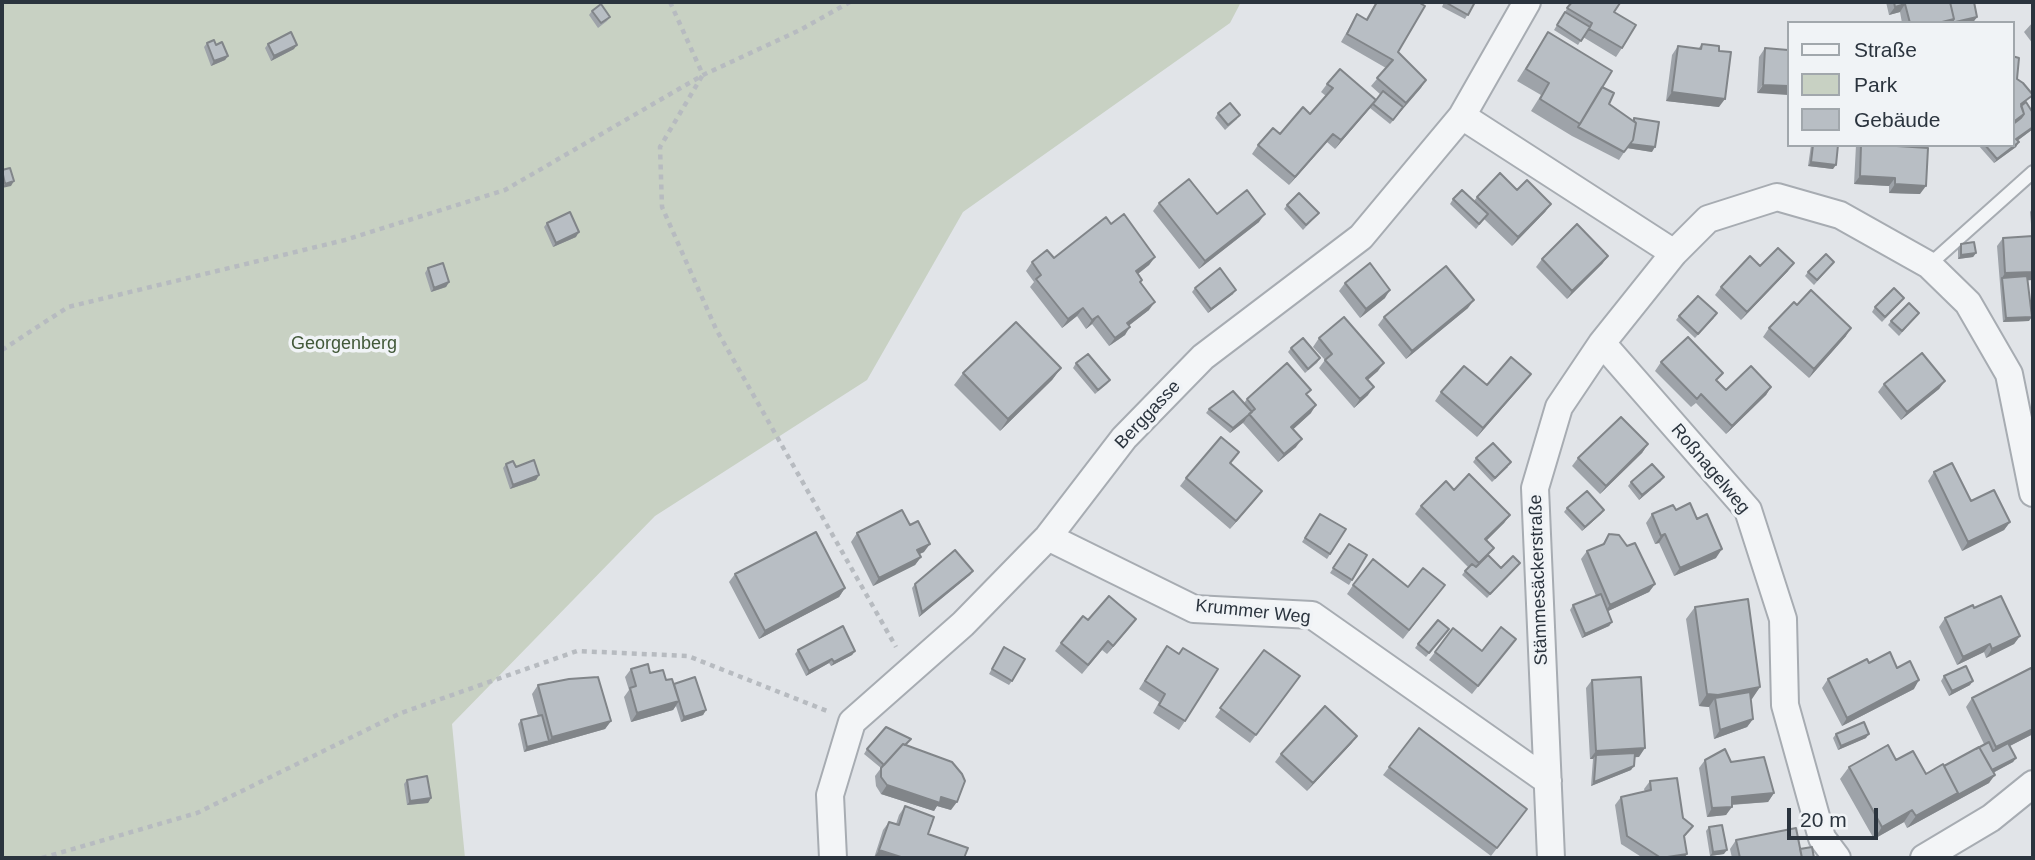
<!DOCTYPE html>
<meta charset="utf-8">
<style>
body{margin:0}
#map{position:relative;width:2035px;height:860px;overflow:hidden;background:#e1e4e8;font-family:Arial,sans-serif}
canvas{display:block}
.frame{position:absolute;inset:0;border:4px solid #2b343e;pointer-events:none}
.legend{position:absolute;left:1787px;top:21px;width:228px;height:126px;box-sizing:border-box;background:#f0f3f6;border:2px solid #a1a7ac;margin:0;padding:9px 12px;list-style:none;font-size:21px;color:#2b343e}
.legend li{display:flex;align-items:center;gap:14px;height:35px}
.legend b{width:35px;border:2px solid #a1a7ac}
.scale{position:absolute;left:1787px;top:808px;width:91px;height:32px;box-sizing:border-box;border:4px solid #2b343e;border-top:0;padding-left:9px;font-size:21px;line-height:24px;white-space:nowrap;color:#2b343e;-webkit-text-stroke:5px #f0f3f6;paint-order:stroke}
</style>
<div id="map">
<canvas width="2035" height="860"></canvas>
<div class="frame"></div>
<ul class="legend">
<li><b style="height:9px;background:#f3f5f7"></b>Straße</li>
<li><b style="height:19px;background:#c8d1c3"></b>Park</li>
<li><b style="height:19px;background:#b8bec4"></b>Gebäude</li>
</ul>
<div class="scale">20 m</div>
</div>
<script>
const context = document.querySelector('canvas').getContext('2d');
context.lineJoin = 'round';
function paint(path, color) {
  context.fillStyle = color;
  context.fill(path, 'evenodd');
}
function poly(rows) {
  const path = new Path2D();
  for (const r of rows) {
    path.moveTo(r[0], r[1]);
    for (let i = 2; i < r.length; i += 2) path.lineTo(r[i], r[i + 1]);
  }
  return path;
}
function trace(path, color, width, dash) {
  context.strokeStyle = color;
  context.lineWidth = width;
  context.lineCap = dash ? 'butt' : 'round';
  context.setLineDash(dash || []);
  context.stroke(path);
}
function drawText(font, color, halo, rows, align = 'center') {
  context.font = font + ' Arial,sans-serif';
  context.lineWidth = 7;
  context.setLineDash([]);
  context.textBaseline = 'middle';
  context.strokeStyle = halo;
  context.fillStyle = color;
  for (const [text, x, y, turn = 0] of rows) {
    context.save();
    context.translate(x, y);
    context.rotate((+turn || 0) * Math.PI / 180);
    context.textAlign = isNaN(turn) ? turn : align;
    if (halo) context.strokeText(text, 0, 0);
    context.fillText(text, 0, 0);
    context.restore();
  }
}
paint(poly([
 [2,2,1241,2,1230,23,963,212,867,380,655,516,452,724,465,858,2,858]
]), '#c8d1c3');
const lane = poly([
 [1929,265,2033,172]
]);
const street = poly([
 [1462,116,1674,253],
 [1602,343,1748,510,1783,619,1785,705,1822,838,1837,858],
 [1048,537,1194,609,1312,615,1548,781],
 [833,858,830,795,852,722,963,624,1048,537,1124,438,1203,357,1361,237,1462,116,1527,2],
 [1551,858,1535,488,1559,407,1602,343,1674,253,1708,219,1777,197,1840,215,1929,265,1968,303,2009,374,2033,493],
 [1924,858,1991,818,2033,784]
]);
trace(lane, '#a7acb2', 16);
trace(street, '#a7acb2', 30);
trace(poly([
 [670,2,703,75],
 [702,76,660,147,662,207,716,329,896,647],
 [2,350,68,307,345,240,505,190,703,75,800,30,850,2],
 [42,858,197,813,401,713,577,651,688,656,827,711]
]), '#b7bbc0', 4.5, [5, 5]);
trace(lane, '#f3f5f7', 12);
trace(street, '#f3f5f7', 26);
paint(poly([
 [1376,2,1418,2,1398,52,1426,80,1390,124,1370,108,1335,149,1327,142,1289,185,1252,154,1258,145,1280,134,1310,114,1326,96,1321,92,1327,84,1376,100,1381,95,1371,86,1386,68,1341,42,1357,14,1366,19],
 [1444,2,1475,2,1465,19,1442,7],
 [1571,2,1614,12,1622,48,1616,57,1583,37,1578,45,1554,30],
 [1886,2,1974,2,1977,17,1974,21,1967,23,1902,23,1900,12,1889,15],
 [592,11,610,17,607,21,598,28,589,15],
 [2033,22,2033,44,2024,32],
 [1548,32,1603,87,1609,104,1633,121,1634,118,1652,152,1627,148,1619,160,1572,136,1531,111,1541,95,1517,81],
 [207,43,228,56,225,60,211,66,204,47],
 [268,44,294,49,271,61,265,48],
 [1702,44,1719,107,1666,101,1672,55,1678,46,1698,49],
 [1765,48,1788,50,1757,93,1759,57],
 [2017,79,2027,104,2033,113,2033,129,2017,141,2019,142,2016,147,1994,163,1978,145,2012,145],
 [1218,113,1237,119,1225,130,1215,118],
 [1811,145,1838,145,1833,169,1808,166],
 [1856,145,1897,145,1920,194,1889,193,1889,186,1854,184],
 [1517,190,1551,204,1545,212,1512,246,1484,219,1476,229,1450,204,1453,199,1474,201,1477,197],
 [1159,203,1217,214,1259,222,1199,269,1153,211],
 [1287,205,1319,213,1303,230,1284,209],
 [2033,207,2033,280,2028,280,2029,321,2003,322,1997,246,2003,238,2032,236,2030,212],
 [547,223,576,237,553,247,544,227],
 [1111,224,1155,257,1149,265,1138,274,1149,310,1129,325,1125,335,1109,346,1092,324,1086,329,1077,316,1062,328,1030,287,1034,282,1026,271,1032,262,1054,258],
 [1961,244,1976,253,1973,257,1958,259,1958,248],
 [1608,256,1602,264,1567,299,1536,267,1542,259],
 [1760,266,1788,271,1741,320,1715,295,1721,287],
 [1831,266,1814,285,1805,276,1808,272],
 [428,268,449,282,446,287,431,292,425,273],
 [1345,283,1385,298,1360,318,1339,291],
 [1195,288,1233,294,1208,313,1192,292],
 [1901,302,1882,322,1872,312,1875,307],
 [1797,305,1846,336,1809,378,1763,337,1769,328],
 [1468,308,1406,359,1378,325,1384,317],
 [1919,313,1899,336,1888,325,1891,321],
 [1679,316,1714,318,1695,338,1676,320],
 [1319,338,1378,371,1368,380,1368,395,1354,408,1319,368,1325,360,1313,347],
 [1291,348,1320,358,1317,363,1305,373,1288,352],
 [1661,362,1717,381,1726,390,1771,387,1766,395,1726,434,1696,403,1691,407,1655,371],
 [1076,363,1110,380,1107,384,1095,394,1073,368],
 [1061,368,1052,380,1000,431,954,385,963,373],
 [1945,381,1939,389,1901,420,1878,392,1884,384],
 [1525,382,1477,437,1435,401,1441,392,1487,385],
 [1307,395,1311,413,1293,429,1296,447,1278,462,1243,423,1244,422,1230,433,1206,413,1209,409,1244,403,1247,399],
 [1648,444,1642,453,1600,494,1572,466,1578,458],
 [1476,458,1508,467,1492,482,1473,462],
 [1231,463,1262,491,1230,529,1180,486,1186,478],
 [506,464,516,467,539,475,536,480,510,489,503,468],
 [1934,472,1971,501,2010,522,2004,530,1962,551,1928,481],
 [1661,481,1639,500,1628,486,1631,482],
 [1454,490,1510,515,1504,523,1487,540,1488,556,1501,568,1520,563,1487,598,1462,575,1468,567,1415,514,1421,506],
 [1567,508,1604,510,1601,514,1582,531,1564,512],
 [1676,510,1697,519,1716,558,1674,576,1659,543,1655,544,1646,523,1652,514],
 [1320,514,1346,529,1327,559,1302,542],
 [857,533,924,552,919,554,921,557,915,565,873,586,851,542],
 [1609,534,1655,584,1649,592,1608,611,1612,622,1609,626,1582,638,1570,610,1573,605,1596,596,1581,559,1587,551,1602,545],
 [1349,544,1367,555,1349,585,1330,573],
 [973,571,970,575,919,617,912,588,915,584],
 [735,574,845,588,839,597,759,639,729,582],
 [1353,585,1408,587,1439,593,1403,639,1347,594],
 [1695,607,1760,687,1751,699,1753,719,1747,727,1714,739,1709,707,1699,706,1686,619],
 [1974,608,2020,636,2014,644,1986,658,1984,652,1957,665,1939,627,1945,618],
 [1088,620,1130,627,1107,654,1102,650,1082,674,1055,651,1061,643],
 [1446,633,1426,657,1415,648,1418,644],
 [1516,639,1472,694,1429,660,1435,652,1482,651],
 [1183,648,1185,721,1179,730,1153,713,1159,702,1139,689,1161,654,1179,654],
 [798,650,855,651,852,655,831,666,829,663,806,676,795,654],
 [1264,650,1300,676,1250,743,1215,717],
 [1001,652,1012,681,1009,685,989,674],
 [1897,668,1914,689,1842,726,1822,688,1828,679],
 [631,669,650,673,674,684,706,710,703,715,681,722,676,706,673,710,631,722,624,697,629,690,625,677],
 [2033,673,2033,734,2010,746,2016,758,2013,762,1993,773,1989,783,1907,828,1904,822,1874,839,1840,779,1849,767,1896,760,1926,774,1944,766,1984,744,1966,707,1972,698],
 [1944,676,1970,685,1949,696,1941,681],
 [1592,680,1639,757,1635,757,1631,770,1591,786,1593,759,1590,759,1586,688],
 [538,685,611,721,605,729,524,752,518,724,521,720,538,716,532,694],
 [1419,728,1521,817,1491,856,1383,775],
 [1836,734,1866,738,1838,750,1833,738],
 [1357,736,1351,744,1307,791,1275,762,1281,754],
 [906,745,951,810,937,806,934,811,881,794,876,786,875,776,881,768,864,754,867,749],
 [1705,760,1731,762,1774,793,1768,802,1732,805,1726,815,1707,817,1699,768],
 [407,780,431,798,428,803,407,805,404,784],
 [1650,781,1683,818,1687,834,1684,837,1684,858,1643,858,1621,844,1615,805,1621,797,1645,792,1644,789],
 [905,806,928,834,964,858,874,858,883,830,889,822,896,824,899,815],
 [1709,827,1724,854,1710,856,1706,831],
 [1736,840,1800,849,1814,858,1732,858,1730,849]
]), '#9ea3a9');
paint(poly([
 [1905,4,1900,12,1889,15,1895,7],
 [1977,17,1974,21,1967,23,1938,23,1954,19],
 [297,45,294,49,271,61,274,56],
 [228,56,225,60,211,66,214,61],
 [1426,80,1421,88,1390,124,1406,103],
 [1763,85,1788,86,1788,95,1757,93],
 [1672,92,1725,99,1719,107,1666,101],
 [1376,100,1370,108,1335,149,1341,140],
 [2033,127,2033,129,2013,144,2016,139],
 [1333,134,1327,142,1289,185,1295,177],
 [2019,142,2016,147,1994,163,1997,159],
 [1630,144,1655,147,1652,152,1627,148],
 [1811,162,1836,165,1833,169,1808,166],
 [1860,176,1895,178,1889,186,1854,184],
 [14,181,11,186,2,188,5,184],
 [1895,184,1926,186,1920,194,1889,193],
 [1551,204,1545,212,1512,246,1518,237],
 [1265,214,1259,222,1199,269,1205,261],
 [579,232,576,237,553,247,556,243],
 [1976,253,1973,257,1958,259,1961,255],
 [1608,256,1602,264,1567,299,1572,291],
 [1155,257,1149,265,1130,280,1136,271],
 [1794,263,1788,271,1741,320,1747,312],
 [2033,272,2033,280,2003,282,2002,278,2005,273],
 [449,282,446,287,431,292,434,288],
 [1236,290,1233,294,1208,313,1211,309],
 [1390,290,1385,298,1360,318,1366,309],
 [1474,300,1468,308,1406,359,1412,351],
 [1155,302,1149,310,1122,331,1127,323],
 [1083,308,1077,316,1062,328,1068,319],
 [1098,316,1092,324,1086,329,1092,320],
 [2032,317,2029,321,2003,322,2006,318],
 [1130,327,1125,335,1109,346,1115,338],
 [1851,328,1846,336,1809,378,1814,369],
 [1384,363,1378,371,1360,386,1366,378],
 [1061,368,1052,380,1000,431,1008,419],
 [1531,374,1525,382,1477,437,1483,428],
 [1945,381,1939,389,1901,420,1907,412],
 [1374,387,1368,395,1354,408,1360,399],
 [1771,387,1766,395,1726,434,1732,426],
 [1316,405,1311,413,1286,436,1291,427],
 [1247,417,1244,422,1230,433,1233,428],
 [1302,439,1296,447,1278,462,1284,454],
 [1648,444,1642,453,1600,494,1606,486],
 [539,475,536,480,510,489,513,485],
 [1664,477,1661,481,1639,500,1642,495],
 [1262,491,1256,499,1230,529,1236,521],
 [1604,510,1601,514,1582,531,1585,527],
 [1510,515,1504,523,1480,547,1485,539],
 [2010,522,2004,530,1962,551,1968,542],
 [1665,534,1659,543,1655,544,1661,536],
 [930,544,924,552,911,558,917,550],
 [1722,549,1716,558,1674,576,1680,568],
 [921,557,915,565,873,586,879,578],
 [973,571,970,575,919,617,922,612],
 [1655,584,1649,592,1604,613,1610,605],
 [845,588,839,597,759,639,765,631],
 [1136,619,1130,627,1107,654,1113,646],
 [1612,622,1609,626,1582,638,1585,634],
 [2020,636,2014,644,1986,658,1992,649],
 [1990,644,1984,652,1957,665,1963,657],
 [855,651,852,655,831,666,834,662],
 [832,659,829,663,806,676,809,671],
 [1919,680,1914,689,1842,726,1847,718],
 [1973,681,1970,685,1949,696,1952,691],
 [1760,687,1752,699,1716,705,1715,698,1709,707,1699,706,1707,694],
 [679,701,673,710,631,722,637,713],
 [706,710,703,715,681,722,684,717],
 [1753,719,1747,727,1714,739,1720,730],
 [611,721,605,729,524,752,527,747,549,741,552,737],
 [2033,729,2033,734,1990,756,1996,747],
 [1869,734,1866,738,1838,750,1841,746],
 [1357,736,1351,744,1307,791,1313,783],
 [1645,748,1639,757,1595,759,1596,755,1593,759,1590,759,1596,751],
 [2016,758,2013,762,1985,777,1988,773],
 [1634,766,1631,770,1591,786,1594,782],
 [1995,775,1989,783,1907,828,1916,816,1958,793],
 [887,785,941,797,957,802,951,810,937,806,934,811,881,794],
 [1774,793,1768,802,1726,805,1732,797],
 [431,798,428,803,407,805,410,801],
 [1732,807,1726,815,1707,817,1712,808],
 [1912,810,1904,822,1874,839,1882,827],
 [879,850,904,858,882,858,883,856,881,858,874,858],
 [1727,850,1724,854,1710,856,1713,852],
 [1687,854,1684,858,1661,858]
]), '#818589');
const building = poly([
 [1377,2,1418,2,1425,6,1398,52,1426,80,1406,103,1377,78,1393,60,1347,34,1357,14,1367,20,1377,2],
 [1445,2,1475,2,1468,15,1445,2],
 [1572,2,1617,2,1620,3,1614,12,1636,25,1622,48,1589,29,1592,23,1567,8,1572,2],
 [1894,2,1950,2,1954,19,1938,23,1910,23,1905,4,1895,7,1894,2],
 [1950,2,1974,2,1977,17,1951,23,1954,19,1950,2],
 [601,4,610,17,601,23,592,11,601,4],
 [1565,12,1590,27,1581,41,1557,25,1565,12],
 [291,32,297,45,274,56,268,44,291,32],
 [1548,32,1612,71,1580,124,1540,99,1549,83,1526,69,1548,32],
 [214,40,216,45,222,42,228,56,214,61,207,43,214,40],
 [1702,44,1719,46,1719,51,1731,52,1725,99,1672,92,1678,46,1701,49,1702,44],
 [1765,48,1788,50,1788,86,1763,85,1765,48],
 [2012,56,2019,58,2017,79,2023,83,2033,95,2021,104,2024,114,2012,123,2012,56],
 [1340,69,1376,100,1341,140,1333,134,1295,177,1258,145,1273,128,1280,134,1303,107,1310,114,1333,88,1327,84,1340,69],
 [1602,87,1614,93,1609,104,1636,123,1633,140,1624,152,1578,127,1602,87],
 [1383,91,1403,107,1393,120,1373,104,1383,91],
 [2026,102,2033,113,2033,127,2016,139,2019,142,1997,159,1985,145,2012,145,2012,125,2021,118,2024,114,2021,106,2026,102],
 [1230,103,1240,115,1228,125,1218,113,1230,103],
 [1634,118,1659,122,1655,147,1630,144,1633,140,1636,123,1634,121,1634,118],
 [1813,145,1838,145,1836,165,1811,162,1813,145],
 [1861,145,1897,145,1897,146,1928,148,1926,186,1895,184,1895,178,1860,176,1861,145],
 [10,168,14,181,5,184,2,170,10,168],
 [1500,173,1517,190,1527,180,1551,204,1518,237,1477,197,1500,173],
 [1189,179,1217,214,1247,190,1265,214,1205,261,1159,203,1189,179],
 [1462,190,1488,214,1479,224,1453,199,1462,190],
 [1299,193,1319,213,1306,225,1287,205,1299,193],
 [570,212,579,232,556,243,547,223,570,212],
 [1124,214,1155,257,1136,271,1142,280,1140,282,1155,302,1127,323,1130,327,1115,338,1098,316,1092,320,1083,308,1068,319,1036,279,1041,275,1032,262,1047,250,1054,258,1106,217,1111,224,1124,214],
 [1577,224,1608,256,1572,291,1542,259,1577,224],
 [2033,236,2033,272,2005,273,2003,238,2033,236],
 [1974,242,1976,253,1961,255,1961,244,1974,242],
 [1778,248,1794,263,1747,312,1721,287,1750,256,1760,266,1778,248],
 [1826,254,1834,262,1817,280,1808,272,1826,254],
 [443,263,449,282,434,288,428,268,443,263],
 [1370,263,1390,290,1366,309,1345,283,1370,263],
 [1446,266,1474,300,1412,351,1384,317,1446,266],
 [1220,268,1236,290,1211,309,1195,288,1220,268],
 [2027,276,2032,317,2006,318,2002,278,2027,276],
 [1894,288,1904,298,1885,317,1875,307,1894,288],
 [1811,290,1851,328,1814,369,1769,328,1794,302,1797,305,1811,290],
 [1698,296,1717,313,1698,334,1679,316,1698,296],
 [1909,303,1919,313,1902,331,1891,321,1909,303],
 [1344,317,1384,363,1366,378,1374,387,1360,399,1325,360,1332,354,1319,338,1344,317],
 [1016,322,1061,368,1008,419,963,373,1016,322],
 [1688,337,1723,373,1716,380,1726,390,1751,366,1771,387,1732,426,1701,394,1697,399,1661,362,1688,337],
 [1303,338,1320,358,1308,369,1291,348,1303,338],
 [1922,353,1945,381,1907,412,1884,384,1922,353],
 [1088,354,1110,380,1098,390,1076,363,1088,354],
 [1511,357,1531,374,1483,428,1441,392,1464,366,1487,385,1511,357],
 [1287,363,1311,390,1306,394,1316,405,1291,427,1302,439,1284,454,1249,414,1255,409,1247,399,1287,363],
 [1233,391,1252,412,1233,428,1209,409,1233,391],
 [1621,417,1648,444,1606,486,1578,458,1621,417],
 [1221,437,1239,452,1230,463,1262,491,1236,521,1186,478,1221,437],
 [1493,443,1511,462,1495,478,1476,458,1493,443],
 [534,460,539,475,513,485,506,464,513,461,516,467,534,460],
 [1952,463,1971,501,1994,490,2010,522,1968,542,1934,472,1952,463],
 [1652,464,1664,477,1642,495,1631,482,1652,464],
 [1469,474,1510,515,1485,539,1494,548,1479,563,1421,506,1446,481,1454,490,1469,474],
 [1587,491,1604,510,1585,527,1567,508,1587,491],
 [1690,503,1697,519,1707,514,1722,549,1680,568,1665,534,1661,536,1652,514,1673,505,1676,510,1690,503],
 [902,510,910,525,918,521,930,544,917,550,921,557,879,578,857,533,902,510],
 [1320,514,1346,529,1330,554,1305,538,1320,514],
 [816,532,845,588,765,631,735,574,816,532],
 [1609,534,1619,535,1627,546,1635,543,1655,584,1610,605,1587,551,1604,544,1609,534],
 [1349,544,1367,555,1352,580,1333,568,1349,544],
 [955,550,973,571,922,612,915,584,955,550],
 [1488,555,1501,568,1513,556,1520,563,1490,594,1465,571,1472,564,1476,567,1488,555],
 [1373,559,1408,587,1423,568,1445,585,1409,630,1353,585,1373,559],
 [1601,594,1612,622,1585,634,1573,605,1601,594],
 [1109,596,1136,619,1113,646,1108,641,1088,665,1061,643,1083,616,1088,620,1109,596],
 [2001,596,2020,636,1992,649,1990,644,1963,657,1945,618,1973,605,1974,608,2001,596],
 [1748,599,1760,687,1718,695,1707,694,1695,607,1748,599],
 [1438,620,1449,629,1429,653,1418,644,1438,620],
 [843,626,855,651,834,662,832,659,809,671,798,650,843,626],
 [1501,627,1516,639,1478,686,1435,652,1453,628,1482,651,1501,627],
 [1167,646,1179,654,1183,648,1218,669,1185,721,1159,705,1165,694,1145,681,1167,646],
 [1004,647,1025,659,1012,681,992,669,1004,647],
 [1264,650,1300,676,1256,735,1220,708,1264,650],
 [1890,652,1897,668,1910,661,1919,680,1847,718,1828,679,1867,659,1869,663,1890,652],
 [648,664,650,673,663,670,666,680,672,679,679,701,637,713,630,688,636,686,631,669,648,664],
 [1966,666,1973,681,1952,691,1944,676,1966,666],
 [2031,668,2033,673,2033,729,1996,747,1972,698,2031,668],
 [598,677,611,721,552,737,538,685,569,679,598,677],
 [695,677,706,710,684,717,674,684,695,677],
 [1641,677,1645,748,1596,751,1592,680,1641,677],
 [1750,692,1753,719,1720,730,1715,698,1750,692],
 [1325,706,1357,736,1313,783,1281,754,1325,706],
 [542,715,549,741,527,747,521,720,542,715],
 [1864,722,1869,734,1841,746,1836,734,1864,722],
 [886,727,911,739,905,745,903,744,884,765,867,749,886,727],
 [1419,728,1527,809,1497,848,1389,767,1419,728],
 [1989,742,1993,751,2008,743,2016,758,1992,770,1979,747,1976,749,1989,742],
 [903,744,952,762,962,774,965,781,957,802,941,797,940,803,887,785,881,777,881,768,903,744],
 [1888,745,1896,760,1913,751,1926,774,1943,764,1958,793,1916,816,1912,810,1882,827,1849,767,1888,745],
 [1979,747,1995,775,1956,796,1958,793,1944,766,1979,747],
 [1725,749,1731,762,1764,757,1774,793,1732,797,1732,807,1712,808,1705,760,1725,749],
 [1635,753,1634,766,1594,782,1596,755,1635,753],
 [427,776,431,798,410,801,407,780,427,776],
 [1677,778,1683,818,1693,826,1684,836,1687,854,1661,858,1627,836,1621,797,1651,790,1650,781,1677,778],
 [905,806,934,817,928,834,968,848,964,858,904,858,879,850,889,822,899,825,905,806],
 [1722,825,1727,850,1713,852,1709,827,1722,825],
 [1796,828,1802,858,1740,858,1736,840,1796,828],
 [1812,847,1814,858,1802,858,1800,849,1812,847]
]);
paint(building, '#b8bec4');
trace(building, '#818589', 2);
drawText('18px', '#425939', '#f0f3f6', [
 ["Georgenberg",344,344]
]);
drawText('18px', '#2b343e', '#f0f3f6', [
 ["Berggasse",1148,415,-47],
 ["Roßnagelweg",1710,469,50],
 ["Stämmesäckerstraße",1539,580,-92],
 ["Krummer Weg",1253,612,6]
]);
</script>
